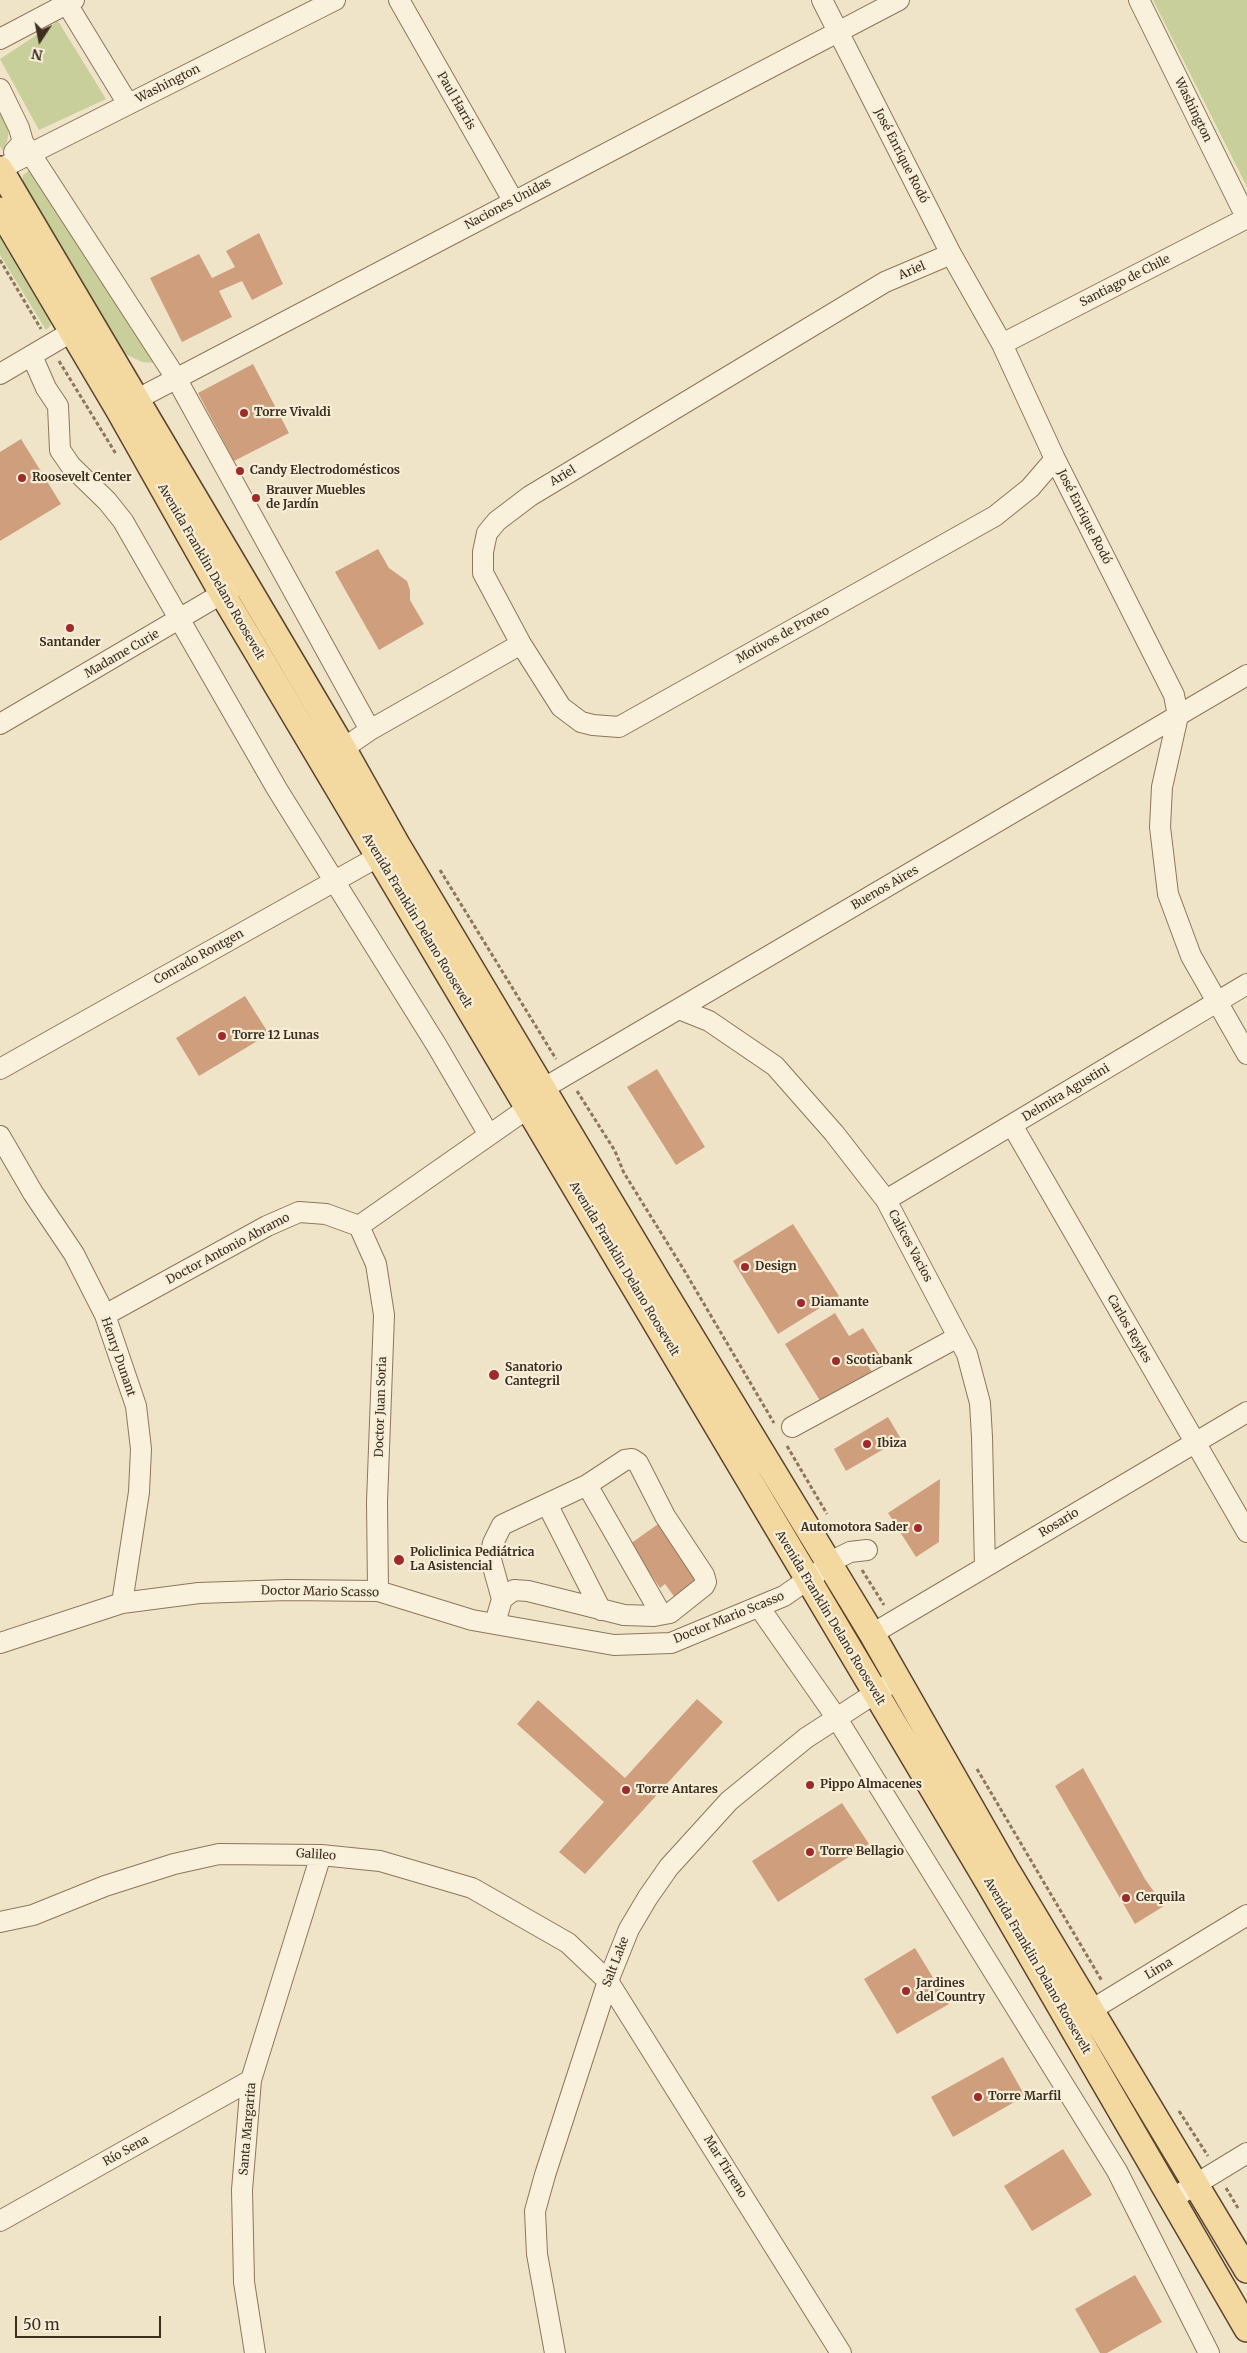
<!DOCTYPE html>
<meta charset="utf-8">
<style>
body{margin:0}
#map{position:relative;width:1247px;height:2353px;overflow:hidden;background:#f0e4c8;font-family:Merriweather,serif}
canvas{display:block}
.north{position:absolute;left:15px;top:15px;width:50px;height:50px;-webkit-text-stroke:4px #f7eed8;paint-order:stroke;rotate:191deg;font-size:14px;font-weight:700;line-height:20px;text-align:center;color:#3d2e20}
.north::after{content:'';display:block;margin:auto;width:18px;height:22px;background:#3d2e20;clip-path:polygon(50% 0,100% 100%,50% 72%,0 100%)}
.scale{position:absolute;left:15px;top:2316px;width:146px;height:22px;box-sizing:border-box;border:2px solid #3d2e20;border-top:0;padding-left:6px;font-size:15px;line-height:18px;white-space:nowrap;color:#3d2e20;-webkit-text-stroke:4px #f7eed8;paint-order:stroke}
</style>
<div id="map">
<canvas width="1247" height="2353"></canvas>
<div class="north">N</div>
<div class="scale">50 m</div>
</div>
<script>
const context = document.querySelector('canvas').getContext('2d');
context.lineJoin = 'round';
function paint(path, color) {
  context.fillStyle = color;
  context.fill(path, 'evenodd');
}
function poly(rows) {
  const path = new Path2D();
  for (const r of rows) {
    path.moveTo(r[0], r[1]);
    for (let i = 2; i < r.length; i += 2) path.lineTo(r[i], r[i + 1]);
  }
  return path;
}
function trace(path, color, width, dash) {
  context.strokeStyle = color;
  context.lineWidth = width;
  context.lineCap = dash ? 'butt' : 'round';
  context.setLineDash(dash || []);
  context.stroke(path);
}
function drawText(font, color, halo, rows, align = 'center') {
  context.font = font + ' Merriweather,serif';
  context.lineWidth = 4.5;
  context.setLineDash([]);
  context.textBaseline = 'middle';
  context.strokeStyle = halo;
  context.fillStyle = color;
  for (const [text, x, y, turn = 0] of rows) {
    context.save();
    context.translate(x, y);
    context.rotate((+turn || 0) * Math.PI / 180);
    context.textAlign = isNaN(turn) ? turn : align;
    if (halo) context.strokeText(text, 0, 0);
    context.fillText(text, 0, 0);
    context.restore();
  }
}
paint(poly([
 [1153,0,1247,0,1247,187],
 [58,21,106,99,39,130,0,59],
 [0,114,9,129,7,142,3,151,0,146],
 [30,170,154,363,142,362,123,353,22,185,23,175],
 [0,238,49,320,51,325,46,330,0,255]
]), '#c9cf9b');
paint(poly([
 [259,233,283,284,252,300,242,281,219,291,232,317,182,342,150,278,199,254,212,278,235,267,226,251],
 [253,364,289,433,234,461,198,393],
 [21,439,61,504,0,541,0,452],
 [378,549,389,568,407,581,410,590,410,600,424,624,379,650,335,572],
 [245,996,269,1034,199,1076,176,1038],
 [657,1069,705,1147,676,1165,627,1087],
 [793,1224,839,1296,778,1334,733,1261],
 [835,1313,849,1336,863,1328,881,1357,868,1366,873,1373,822,1404,785,1344],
 [888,1417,901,1439,846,1471,834,1449],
 [940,1479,939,1542,916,1557,888,1513],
 [661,1522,702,1580,676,1599,665,1584,660,1588,630,1544],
 [697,1699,723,1722,585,1874,559,1852,604,1802,517,1724,538,1700,625,1778],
 [1083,1768,1145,1879,1164,1906,1135,1924,1055,1786],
 [842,1803,869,1844,778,1902,752,1861],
 [915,1948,949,2004,897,2034,864,1979],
 [1003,2057,1025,2096,953,2137,931,2097],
 [1063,2149,1092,2195,1032,2231,1004,2186],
 [1135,2275,1162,2322,1107,2353,1100,2353,1075,2309]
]), '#cf9f7d');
const minor = poly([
 [399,0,514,202],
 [822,0,951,254,1002,344,1055,459,1174,695,1178,716,1162,787,1160,827,1168,894,1191,956,1247,1054],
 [1139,0,1247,219],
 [67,4,128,104],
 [0,39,74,0],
 [0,89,19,128,23,142,14,152],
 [23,142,176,378,370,730],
 [0,169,335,0],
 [951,254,885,282,530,496,497,521,487,533,483,552,483,573,521,644,561,707,581,722,593,725,619,727,995,516,1030,488,1055,459],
 [1002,344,1247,218],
 [32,356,46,388,58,406,60,450,71,466,107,501,123,521,277,789,437,1046,489,1135],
 [0,374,85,324],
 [124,406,899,0],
 [0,724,235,586],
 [331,757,370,730,521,644],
 [679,1009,709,1021,775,1066,834,1133,886,1200,967,1354,980,1403,982,1437,985,1567],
 [0,1069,390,850],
 [1012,1125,1247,1532],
 [0,1136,33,1193,74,1254,105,1315,136,1406,141,1449,139,1492,122,1603],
 [886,1200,1247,984],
 [359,1226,528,1108,544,1088,1247,675],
 [359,1226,376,1264,384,1315,377,1502,378,1591],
 [105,1315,267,1226,299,1212,326,1214,359,1226],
 [792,1427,958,1337],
 [587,1485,661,1614],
 [547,1504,601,1610],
 [759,1607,836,1717,1117,2171,1209,2353],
 [495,1623,502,1599,490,1556,493,1543,502,1525,587,1485,625,1460,632,1459,638,1463,665,1516,704,1575,706,1582,704,1586,670,1613,654,1616,624,1615,528,1591,514,1590,502,1599],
 [872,1634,1247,1412],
 [0,1643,122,1603,199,1593,287,1590,378,1591,472,1620,614,1645,671,1643,784,1596,840,1557,850,1552,867,1550],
 [0,1922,33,1915,105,1886,174,1864,219,1854,321,1855,380,1861,472,1888,568,1943,608,1981,841,2353],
 [1078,2018,1247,1915],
 [1170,2200,1247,2153],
 [0,2221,251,2080],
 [255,2353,244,2282,242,2190,251,2080,321,1855],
 [555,2353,537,2254,535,2211,545,2175,608,1981,629,1929,648,1897,669,1867,729,1801,806,1738,897,1679]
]);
const major = poly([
 [0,169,343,748,398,846,657,1280,872,1634,1005,1867,1247,2270],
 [0,210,118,409,223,595,988,1882,1247,2329]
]);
trace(minor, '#8d765c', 22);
trace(major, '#5b4430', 28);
trace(poly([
 [0,260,41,329],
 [59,361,116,454],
 [440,870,556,1059],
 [577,1091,615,1151,624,1173,684,1270,774,1423],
 [787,1446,827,1514],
 [862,1570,884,1605],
 [977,1769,1102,1981],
 [1179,2111,1208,2156],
 [1226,2188,1238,2208]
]), '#8d765c', 3, [4, 2.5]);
trace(minor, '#faf1dc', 20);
trace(major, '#f3d9a0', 25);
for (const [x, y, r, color] of [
 [244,413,5,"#9e2a2b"],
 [240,471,5,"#9e2a2b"],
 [22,478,5,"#9e2a2b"],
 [256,498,5,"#9e2a2b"],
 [70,628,5,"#9e2a2b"],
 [222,1036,5,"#9e2a2b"],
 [745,1267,5,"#9e2a2b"],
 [801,1303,5,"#9e2a2b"],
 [836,1361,5,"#9e2a2b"],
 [494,1375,6,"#9e2a2b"],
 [867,1444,5,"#9e2a2b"],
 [918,1528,5,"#9e2a2b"],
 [399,1560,6,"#9e2a2b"],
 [810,1785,5,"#9e2a2b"],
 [626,1790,5,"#9e2a2b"],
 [810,1852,5,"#9e2a2b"],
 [1126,1898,5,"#9e2a2b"],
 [906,1991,5,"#9e2a2b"],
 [978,2097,5,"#9e2a2b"]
]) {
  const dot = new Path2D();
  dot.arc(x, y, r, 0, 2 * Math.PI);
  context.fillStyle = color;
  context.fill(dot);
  trace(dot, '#f7eed8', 2);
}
drawText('12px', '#3d2e20', '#f7eed8', [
 ["Washington",168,84,-27],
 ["Paul Harris",456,101,60],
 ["Washington",1193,110,64],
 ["José Enrique Rodó",901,156,63],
 ["Naciones Unidas",508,204,-28],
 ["Ariel",912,271,-23],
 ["Santiago de Chile",1125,281,-27],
 ["Ariel",563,476,-31],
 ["José Enrique Rodó",1084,517,63],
 ["Avenida Franklin Delano Roosevelt",211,572,60],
 ["Motivos de Proteo",783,635,-29],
 ["Madame Curie",122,654,-30],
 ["Buenos Aires",885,888,-30],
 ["Avenida Franklin Delano Roosevelt",417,921,59],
 ["Conrado Rontgen",199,957,-29],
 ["Delmira Agustini",1066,1093,-31],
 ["Calices Vacios",910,1246,62],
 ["Doctor Antonio Abramo",228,1249,-28],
 ["Avenida Franklin Delano Roosevelt",624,1269,59],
 ["Carlos Reyles",1129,1329,60],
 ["Henry Dunant",118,1357,71],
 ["Doctor Juan Soria",381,1407,-88],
 ["Rosario",1059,1523,-31],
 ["Doctor Mario Scasso",320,1592,1],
 ["Doctor Mario Scasso",729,1618,-22],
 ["Avenida Franklin Delano Roosevelt",830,1618,59],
 ["Galileo",316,1855,4],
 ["Salt Lake",616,1962,-69],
 ["Avenida Franklin Delano Roosevelt",1037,1966,60],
 ["Lima",1159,1969,-31],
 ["Santa Margarita",248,2129,-85],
 ["Río Sena",126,2151,-29],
 ["Mar Tirreno",725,2167,58]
]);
drawText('bold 12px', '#3d2e20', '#f7eed8', [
 ["Torre Vivaldi",254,413],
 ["Candy Electrodomésticos",250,471],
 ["Roosevelt Center",32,478],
 ["Brauver Muebles",266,491],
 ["de Jardín",266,505],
 ["Santander",70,643,"center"],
 ["Torre 12 Lunas",232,1036],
 ["Design",755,1267],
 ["Diamante",811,1303],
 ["Scotiabank",846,1361],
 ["Sanatorio",505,1368],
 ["Cantegril",505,1382],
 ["Ibiza",877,1444],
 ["Automotora Sader",908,1528,"right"],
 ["Policlinica Pediátrica",410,1553],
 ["La Asistencial",410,1567],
 ["Pippo Almacenes",820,1785],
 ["Torre Antares",636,1790],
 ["Torre Bellagio",820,1852],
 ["Cerquila",1136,1898],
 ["Jardines",916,1984],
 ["del Country",916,1998],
 ["Torre Marfil",988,2097]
], 'left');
</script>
